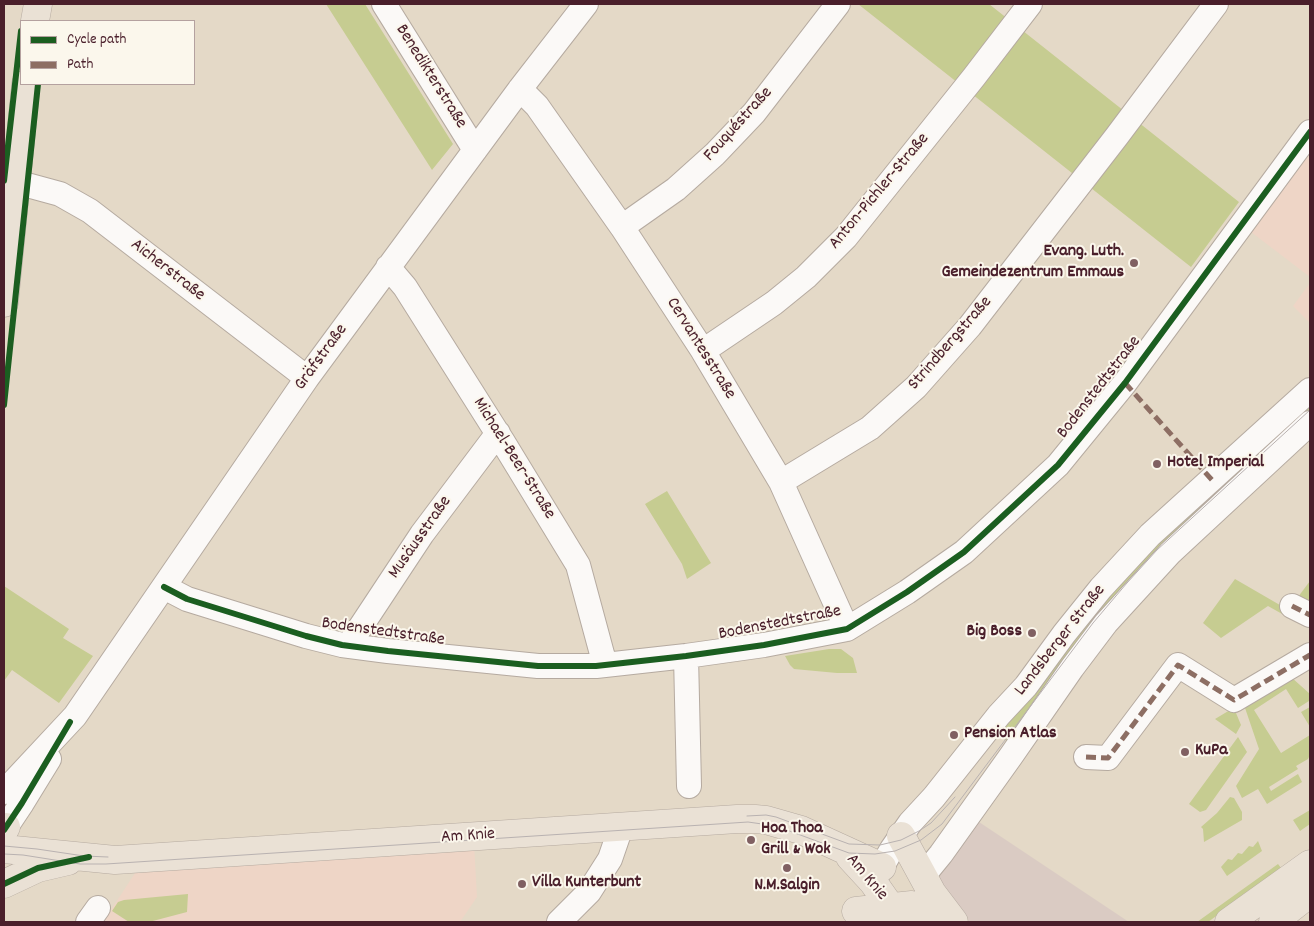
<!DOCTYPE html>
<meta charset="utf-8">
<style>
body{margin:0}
#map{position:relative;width:1314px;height:926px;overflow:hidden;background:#e4d9c7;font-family:Dekko,sans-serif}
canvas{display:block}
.frame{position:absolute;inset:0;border:5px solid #4a1f2b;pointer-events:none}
.legend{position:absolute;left:20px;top:20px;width:175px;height:65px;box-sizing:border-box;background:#fbf7ec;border:1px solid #b4a19f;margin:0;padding:6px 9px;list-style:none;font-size:15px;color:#4a1f2b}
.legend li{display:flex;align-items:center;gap:10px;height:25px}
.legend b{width:25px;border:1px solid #b4a19f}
</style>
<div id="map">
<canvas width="1314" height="926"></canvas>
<div class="frame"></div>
<ul class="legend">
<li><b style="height:6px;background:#1b5e20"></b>Cycle path</li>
<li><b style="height:6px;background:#8d6e63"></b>Path</li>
</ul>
</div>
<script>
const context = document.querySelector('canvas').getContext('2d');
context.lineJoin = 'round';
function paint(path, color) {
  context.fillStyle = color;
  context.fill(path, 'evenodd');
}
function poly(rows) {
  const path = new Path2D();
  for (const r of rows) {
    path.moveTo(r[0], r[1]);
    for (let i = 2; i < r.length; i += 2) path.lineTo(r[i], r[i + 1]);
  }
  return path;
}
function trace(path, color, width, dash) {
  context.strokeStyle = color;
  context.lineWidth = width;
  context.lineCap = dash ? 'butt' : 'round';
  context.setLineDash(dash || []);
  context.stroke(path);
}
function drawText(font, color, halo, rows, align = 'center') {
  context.font = font + ' Dekko,sans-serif';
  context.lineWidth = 4;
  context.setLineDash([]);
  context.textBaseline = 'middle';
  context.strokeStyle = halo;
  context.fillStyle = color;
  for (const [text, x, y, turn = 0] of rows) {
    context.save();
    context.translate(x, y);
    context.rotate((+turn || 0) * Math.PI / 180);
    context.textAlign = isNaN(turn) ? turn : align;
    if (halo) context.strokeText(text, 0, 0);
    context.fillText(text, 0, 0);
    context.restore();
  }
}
paint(poly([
 [1310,152,1310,277,1251,232],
 [1310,283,1310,323,1293,306],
 [474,843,477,897,460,922,103,922,141,864]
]), '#eed5c6');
paint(poly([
 [973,818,1129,922,971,922,954,910,935,871]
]), '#dacbc3');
paint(poly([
 [326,4,365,4,453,144,432,170],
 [858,4,989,4,1239,202,1191,267],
 [1310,398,1310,416,1160,554,1012,745,993,731,1120,577],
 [667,491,711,563,687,579,682,564,645,504],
 [1235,579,1304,619,1304,621,1300,624,1268,606,1221,638,1203,623],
 [1310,581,1310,604,1295,601],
 [4,586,69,629,63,638,93,656,59,703,12,670,4,681],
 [829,649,841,649,853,658,857,673,837,673,794,669,790,665,785,656],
 [1291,677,1310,694,1309,701,1298,708,1286,689,1254,710,1281,753,1310,735,1310,755,1308,759,1296,766,1298,769,1269,787,1271,791,1298,774,1302,782,1267,804,1258,789,1242,798,1236,786,1259,749,1244,705],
 [1310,707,1310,727,1301,712],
 [1230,710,1236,713,1241,725,1236,734,1215,719],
 [1238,737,1247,752,1206,810,1200,812,1189,804],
 [1230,797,1234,798,1242,812,1242,820,1204,842,1203,829,1201,827,1217,813],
 [1310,810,1310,824,1300,831,1293,820],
 [1258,841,1262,851,1227,876,1221,867,1228,859,1232,860,1238,853,1242,854,1249,846,1253,847],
 [1278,864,1285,873,1274,874,1208,922,1197,922],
 [188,894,187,912,149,922,129,922,112,911,118,902,124,900]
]), '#c6cc91');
const minor = poly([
 [384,4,475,150],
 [520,89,537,106,622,227,703,351,781,482,847,629],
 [17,184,27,185,60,194,90,211,307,378],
 [622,227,676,189,715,154,754,113,838,4],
 [388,267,405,287,503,442,578,565,605,665],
 [703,351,774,303,806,277,846,237,974,77,1030,4],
 [781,482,870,428,916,387,970,326,1117,136,1216,4],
 [164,587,187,599,306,636,342,645,388,651,538,666,596,666,686,656,764,645,847,629,907,592,964,552,1058,465,1125,383,1310,132],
 [1292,606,1310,615],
 [348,646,422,534,498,433],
 [686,656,689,786],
 [1086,757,1108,758,1178,665,1234,700,1310,655],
 [4,792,75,716,307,378,520,89,586,4],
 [6,827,22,803,49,759],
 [923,876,941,854,1011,756,1072,668,1106,623,1170,553,1310,423],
 [873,882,892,849,910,823,934,797,999,715,1026,686,1064,634,1101,588,1150,535,1310,390],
 [88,922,98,908],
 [559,922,589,892,610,859,621,827]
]);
const major = poly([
 [35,21,38,4],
 [4,303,26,84],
 [4,830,6,827],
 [901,836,932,893,954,922],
 [4,849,115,860,737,819,755,819,766,820,801,830,882,867],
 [850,857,873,882,901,922],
 [4,884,38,868,68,861],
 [856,911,912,905,944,922],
 [1229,922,1310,864],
 [1273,922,1310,893]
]);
trace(minor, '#b5aaa0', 26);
trace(major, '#b5aaa0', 29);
trace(minor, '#fbf9f7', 24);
trace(major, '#eae1d5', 28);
trace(poly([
 [747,816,766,815,776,817,849,844,880,845,901,840,919,831,931,823,955,797],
 [4,846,37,849,84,856,108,857],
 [4,854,23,855,80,864,106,864,748,822,776,826,849,853,875,854,895,851,921,840,942,824,1093,623,1127,583,1157,550,1310,410]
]), '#b9b2b1', 1);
trace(poly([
 [1125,383,1212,480],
 [1292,606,1310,615],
 [1086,757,1108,758,1178,665,1234,700,1310,655]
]), '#8d6e63', 5, [10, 5]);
trace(poly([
 [4,181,21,31],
 [4,405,38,84],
 [164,587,187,599,306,636,342,645,388,651,538,666,596,666,686,656,764,645,847,629,907,592,964,552,1058,465,1125,383,1310,132],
 [4,830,22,803,70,722],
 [4,884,38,868,89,857]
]), '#1b5e20', 6);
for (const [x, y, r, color] of [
 [1134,263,5,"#806062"],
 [1157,464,5,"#806062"],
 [1032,633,5,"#806062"],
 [954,735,5,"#806062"],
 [1185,752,5,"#806062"],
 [751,840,5,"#806062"],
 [787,868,5,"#806062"],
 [522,884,5,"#806062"]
]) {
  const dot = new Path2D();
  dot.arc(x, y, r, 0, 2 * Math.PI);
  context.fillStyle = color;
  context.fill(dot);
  trace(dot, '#fbf7ec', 2);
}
drawText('18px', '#4a1f2b', '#fbf7ec', [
 ["Benedikterstraße",430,77,58],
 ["Fouquéstraße",739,125,-48],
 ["Anton-Pichler-Straße",880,192,-50],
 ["Aicherstraße",167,271,38],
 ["Strindbergstraße",951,344,-49],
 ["Cervantesstraße",700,349,58],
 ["Gräfstraße",322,358,-54],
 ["Bodenstedtstraße",1100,388,-52],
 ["Michael-Beer-Straße",513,459,58],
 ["Musäusstraße",421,538,-55],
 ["Bodenstedtstraße",780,624,-11],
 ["Bodenstedtstraße",383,633,8],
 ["Landsberger Straße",1061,641,-52],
 ["Am Knie",468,837,-4],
 ["Am Knie",866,878,50]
]);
drawText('bold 18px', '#4a1f2b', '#fbf7ec', [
 ["Evang. Luth.",1124,253,"right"],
 ["Gemeindezentrum Emmaus",1124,274,"right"],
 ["Hotel Imperial",1167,464],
 ["Big Boss",1022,633,"right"],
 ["Pension Atlas",964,735],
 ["KuPa",1195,752],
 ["Hoa Thoa",761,830],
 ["Grill & Wok",761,851],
 ["Villa Kunterbunt",532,884],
 ["N.M.Salgin",787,887,"center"]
], 'left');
</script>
